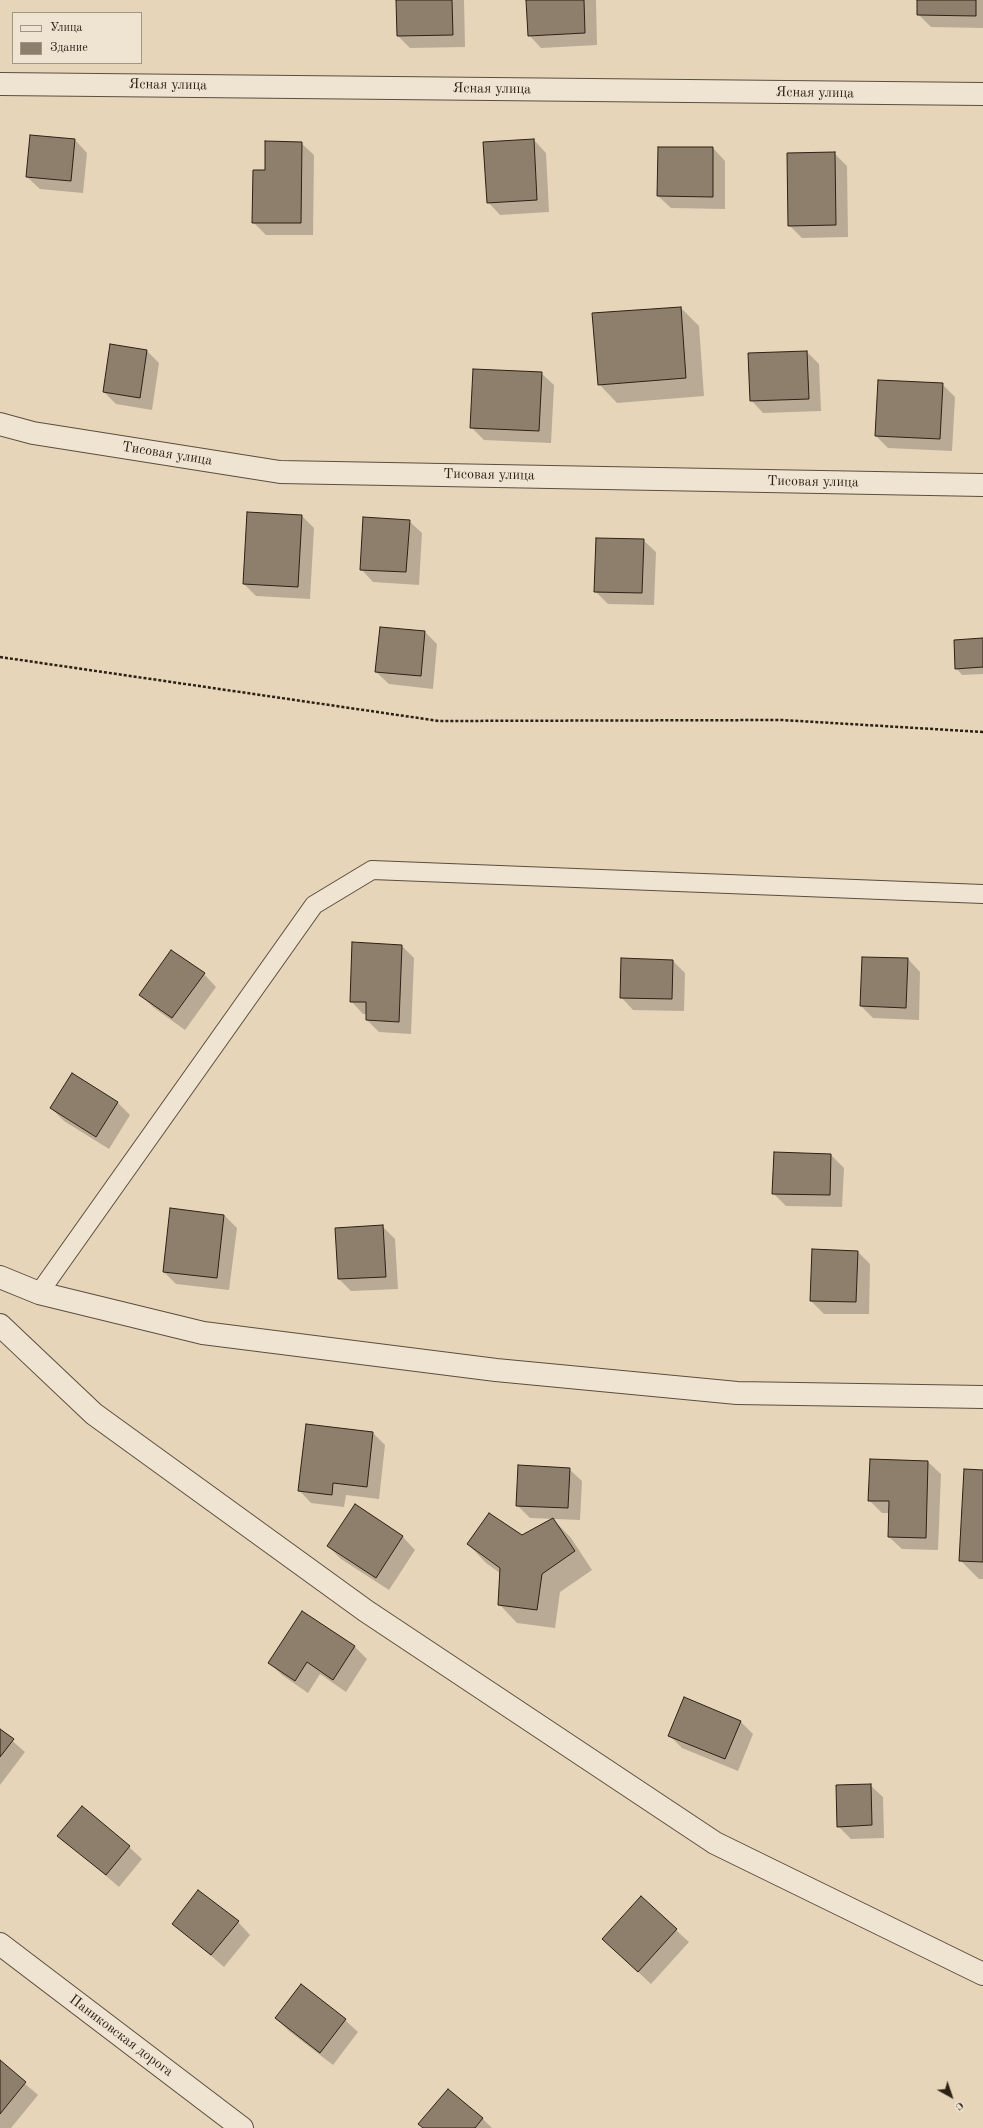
<!DOCTYPE html>
<meta charset="utf-8">
<style>
body{margin:0}
#map{position:relative;width:983px;height:2128px;overflow:hidden;background:#e7d5ba;font-family:"Old Standard TT",serif}
canvas{display:block}
.legend{position:absolute;left:12px;top:12px;width:130px;height:52px;box-sizing:border-box;background:#efe4d2;border:1px solid #a19686;margin:0;padding:5px 7px;list-style:none;font-size:12px;color:#2c2115}
.legend li{display:flex;align-items:center;gap:8px;height:20px}
.legend b{width:20px;border:1px solid #a19686}
.north{position:absolute;left:931px;top:2076px;width:40px;height:40px;-webkit-text-stroke:3px #efe4d2;paint-order:stroke;rotate:140deg;font-size:11px;font-weight:700;line-height:16px;text-align:center;color:#2c2115}
.north::after{content:'';display:block;margin:auto;width:14px;height:18px;background:#2c2115;clip-path:polygon(50% 0,100% 100%,50% 72%,0 100%)}
</style>
<div id="map">
<canvas width="983" height="2128"></canvas>
<ul class="legend">
<li><b style="height:5px;background:#efe4d2"></b>Улица</li>
<li><b style="height:11px;background:#8d7f6b"></b>Здание</li>
</ul>
<div class="north">С</div>
</div>
<script>
const context = document.querySelector('canvas').getContext('2d');
context.lineJoin = 'round';
function paint(path, color) {
  context.fillStyle = color;
  context.fill(path, 'evenodd');
}
function poly(rows) {
  const path = new Path2D();
  for (const r of rows) {
    path.moveTo(r[0], r[1]);
    for (let i = 2; i < r.length; i += 2) path.lineTo(r[i], r[i + 1]);
  }
  return path;
}
function trace(path, color, width, dash) {
  context.strokeStyle = color;
  context.lineWidth = width;
  context.lineCap = dash ? 'butt' : 'round';
  context.setLineDash(dash || []);
  context.stroke(path);
}
function drawText(font, color, halo, rows, align = 'center') {
  context.font = font + ' "Old Standard TT",serif';
  context.lineWidth = 3.5;
  context.setLineDash([]);
  context.textBaseline = 'middle';
  context.strokeStyle = halo;
  context.fillStyle = color;
  for (const [text, x, y, turn = 0] of rows) {
    context.save();
    context.translate(x, y);
    context.rotate((+turn || 0) * Math.PI / 180);
    context.textAlign = isNaN(turn) ? turn : align;
    if (halo) context.strokeText(text, 0, 0);
    context.fillText(text, 0, 0);
    context.restore();
  }
}
paint(poly([
 [397,0,464,0,465,47,410,48,398,36],
 [527,0,596,0,597,45,541,48,529,35],
 [918,0,983,0,983,28,931,27,918,14],
 [75,140,87,153,83,193,40,189,27,177],
 [534,140,546,153,549,212,500,215,488,202],
 [301,143,314,155,313,235,266,235,253,222,266,171],
 [713,148,725,161,725,209,671,208,658,196],
 [834,153,847,166,848,237,802,238,789,225],
 [681,308,699,326,704,396,617,403,599,384],
 [147,351,159,363,152,410,116,404,104,392],
 [807,352,819,364,821,411,763,413,751,400],
 [541,373,554,385,551,443,484,440,471,427],
 [942,384,955,397,952,451,888,448,876,436],
 [302,516,314,528,310,599,256,596,244,584],
 [409,521,422,533,419,585,373,582,361,569],
 [643,540,656,552,654,605,608,604,595,591],
 [381,628,425,632,437,644,433,689,389,684,376,672],
 [983,639,983,674,962,675,956,668],
 [402,946,414,958,411,1034,379,1032,367,1020,367,1014,363,1014,351,1001],
 [908,959,920,972,919,1020,873,1018,861,1006],
 [673,961,685,973,684,1011,633,1010,621,997],
 [204,974,216,987,185,1030,153,1007,141,995],
 [117,1102,130,1115,109,1149,64,1121,51,1108],
 [831,1155,844,1168,842,1207,786,1206,773,1193],
 [171,1210,224,1215,237,1228,229,1290,176,1284,164,1272],
 [382,1226,395,1239,398,1289,351,1291,339,1279],
 [858,1252,870,1264,869,1314,824,1314,811,1301],
 [373,1433,385,1445,379,1499,346,1495,344,1507,311,1503,299,1490],
 [871,1460,928,1462,941,1474,938,1550,902,1549,889,1537,890,1513,882,1513,869,1500],
 [569,1469,582,1481,580,1520,530,1518,517,1505],
 [983,1471,983,1579,979,1579,960,1560],
 [355,1506,403,1537,415,1550,389,1590,341,1559,328,1546],
 [553,1519,571,1538,592,1570,560,1592,555,1628,517,1623,499,1604,500,1573,486,1563,468,1544,522,1536],
 [303,1612,355,1647,367,1659,346,1692,320,1674,308,1693,282,1675,269,1662],
 [741,1722,753,1734,738,1771,682,1748,669,1735],
 [0,1730,25,1752,0,1785],
 [870,1785,883,1797,884,1838,851,1839,838,1826],
 [59,1836,129,1847,142,1859,119,1887],
 [641,1898,689,1942,651,1984,603,1939],
 [238,1922,250,1935,224,1967,173,1923],
 [276,2018,345,2020,358,2032,333,2065,289,2031],
 [0,2062,38,2095,11,2128,0,2128],
 [448,2090,483,2119,492,2128,424,2128]
]), '#0003');
const building = poly([
 [396,0,452,0,453,35,397,36,396,0],
 [526,0,584,0,585,33,528,36,526,0],
 [917,0,976,0,976,16,917,15,917,0],
 [30,135,75,139,71,181,26,177,30,135],
 [534,139,537,200,487,203,483,142,534,139],
 [265,141,302,142,301,223,252,223,253,170,265,170,265,141],
 [658,147,713,147,713,197,657,196,658,147],
 [835,152,836,225,788,226,787,153,835,152],
 [681,307,686,378,598,385,592,313,681,307],
 [110,344,147,350,140,398,103,392,110,344],
 [807,351,809,399,750,401,748,353,807,351],
 [473,369,542,372,539,431,470,428,473,369],
 [878,380,943,383,940,439,875,436,878,380],
 [247,512,302,515,298,587,243,584,247,512],
 [363,517,410,520,406,572,360,570,363,517],
 [596,538,644,539,642,593,594,592,596,538],
 [380,627,425,631,421,676,375,672,380,627],
 [983,638,983,667,955,669,954,640,983,638],
 [352,942,402,945,399,1022,366,1020,366,1002,350,1002,352,942],
 [171,950,205,973,172,1018,139,995,171,950],
 [862,957,908,958,906,1008,860,1006,862,957],
 [621,958,673,960,672,999,620,998,621,958],
 [72,1073,118,1102,96,1137,50,1108,72,1073],
 [774,1152,831,1154,830,1195,772,1194,774,1152],
 [170,1208,224,1215,217,1278,163,1272,170,1208],
 [383,1225,386,1277,338,1279,335,1228,383,1225],
 [812,1249,858,1251,856,1302,810,1301,812,1249],
 [306,1424,373,1432,367,1487,333,1483,332,1495,298,1491,306,1424],
 [870,1459,928,1461,926,1538,888,1537,889,1501,868,1501,870,1459],
 [518,1465,570,1468,568,1508,516,1506,518,1465],
 [964,1469,983,1470,983,1562,959,1561,964,1469],
 [355,1504,403,1536,376,1578,327,1546,355,1504],
 [489,1513,522,1535,553,1518,575,1551,542,1574,537,1610,498,1605,500,1568,467,1544,489,1513],
 [302,1611,355,1646,333,1680,307,1662,295,1681,268,1663,302,1611],
 [684,1697,741,1721,725,1759,668,1736,684,1697],
 [0,1729,14,1739,0,1757,0,1729],
 [871,1784,872,1825,837,1827,836,1785,871,1784],
 [82,1806,130,1846,106,1875,57,1836,82,1806],
 [198,1890,239,1921,211,1955,172,1924,198,1890],
 [641,1896,677,1929,638,1972,602,1939,641,1896],
 [301,1984,346,2019,320,2053,275,2018,301,1984],
 [0,2060,26,2082,0,2114,0,2060],
 [448,2089,483,2118,475,2128,423,2128,418,2124,448,2089]
]);
paint(building, '#8d7f6b');
trace(building, '#2c2115', 1);
const service = poly([
 [39,1293,314,905,372,870,983,894]
]);
const minor = poly([
 [0,84,983,94],
 [0,424,33,433,280,472,983,485],
 [0,1277,39,1293,203,1333,496,1370,737,1393,983,1397],
 [0,1325,94,1414,366,1611,715,1843,983,1974]
]);
const tertiary = poly([
 [0,1944,242,2128]
]);
trace(service, '#5b4e3e', 20);
trace(minor, '#5b4e3e', 24);
trace(tertiary, '#5b4e3e', 24);
trace(poly([
 [0,657,439,721,782,720,983,732]
]), '#2c2115', 2.5, [3, 2]);
trace(service, '#efe4d2', 18);
trace(minor, '#efe4d2', 22);
trace(tertiary, '#efe4d2', 22);
drawText('14px', '#2c2115', '#efe4d2', [
 ["Ясная улица",168,85,1],
 ["Ясная улица",492,89,1],
 ["Ясная улица",815,93,1],
 ["Тисовая улица",167,454,9],
 ["Тисовая улица",489,475,1],
 ["Тисовая улица",813,482,1],
 ["Паниковская дорога",121,2036,37]
]);
</script>
